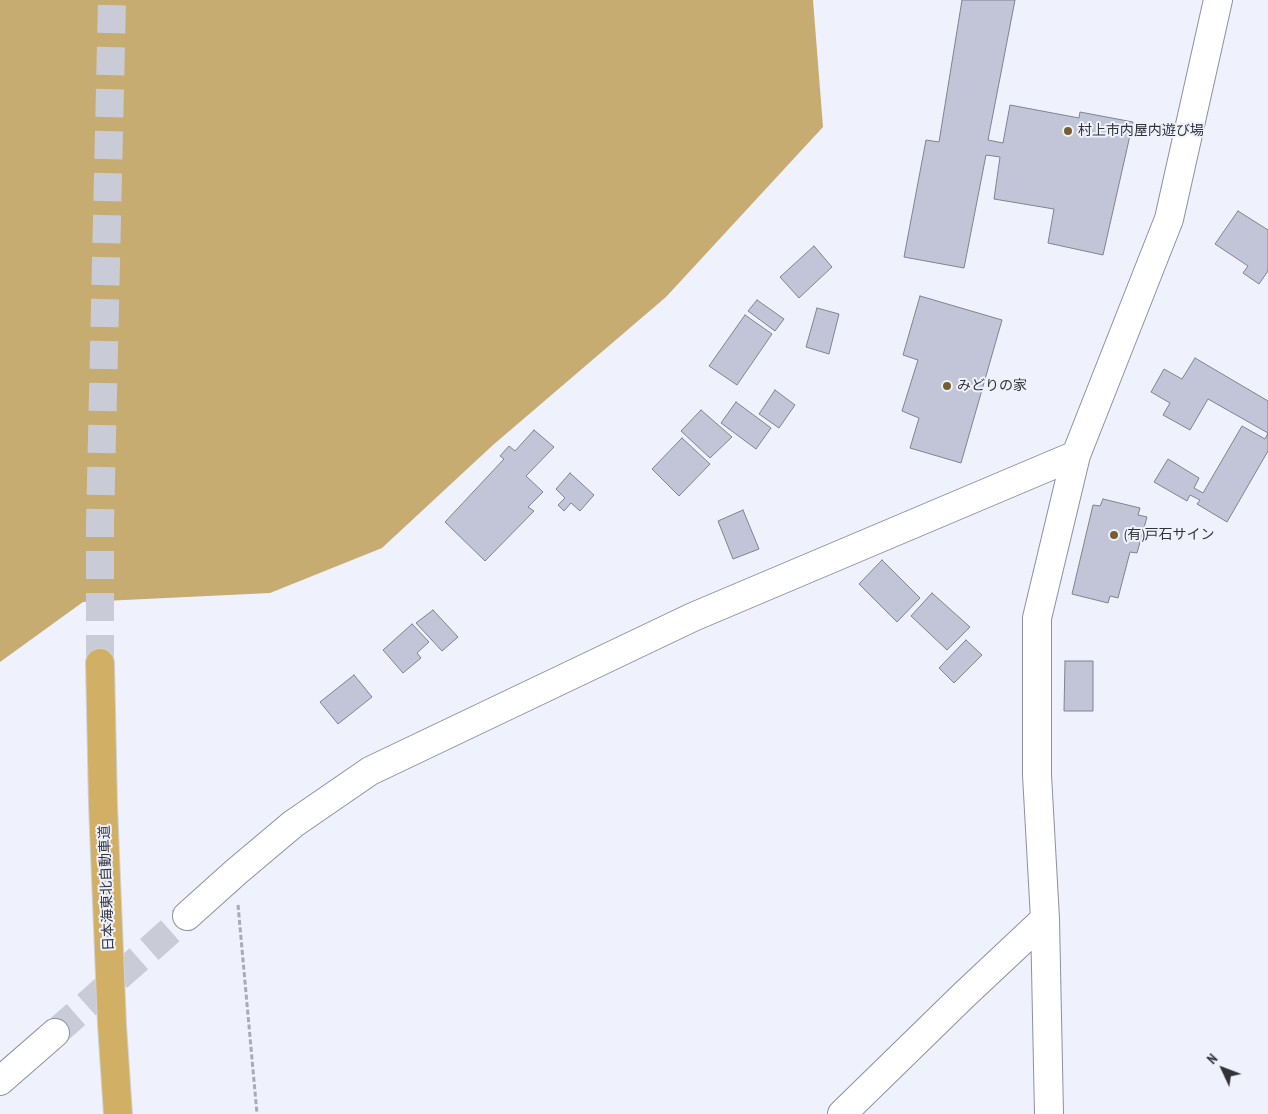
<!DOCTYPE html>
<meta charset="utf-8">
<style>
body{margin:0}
#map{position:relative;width:1268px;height:1114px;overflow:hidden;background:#eff2fd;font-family:"PT Sans Narrow",sans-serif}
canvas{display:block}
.north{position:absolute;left:1198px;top:1044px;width:50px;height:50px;-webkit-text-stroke:4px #eff2fd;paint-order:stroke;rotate:313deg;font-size:14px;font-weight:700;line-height:20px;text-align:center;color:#32333a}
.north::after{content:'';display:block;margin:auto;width:18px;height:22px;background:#32333a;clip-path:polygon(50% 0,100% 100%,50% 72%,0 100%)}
</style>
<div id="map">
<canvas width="1268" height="1114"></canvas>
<div class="north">N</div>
</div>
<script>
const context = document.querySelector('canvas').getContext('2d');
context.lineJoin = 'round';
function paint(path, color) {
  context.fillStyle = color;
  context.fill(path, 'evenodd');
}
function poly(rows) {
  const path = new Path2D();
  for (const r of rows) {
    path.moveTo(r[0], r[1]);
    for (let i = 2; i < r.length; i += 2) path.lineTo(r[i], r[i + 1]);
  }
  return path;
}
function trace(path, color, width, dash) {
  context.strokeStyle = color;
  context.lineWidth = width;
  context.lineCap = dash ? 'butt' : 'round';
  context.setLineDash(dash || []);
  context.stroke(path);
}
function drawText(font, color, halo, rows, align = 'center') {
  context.font = font + ' "PT Sans Narrow","Noto Sans JP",sans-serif';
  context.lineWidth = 4;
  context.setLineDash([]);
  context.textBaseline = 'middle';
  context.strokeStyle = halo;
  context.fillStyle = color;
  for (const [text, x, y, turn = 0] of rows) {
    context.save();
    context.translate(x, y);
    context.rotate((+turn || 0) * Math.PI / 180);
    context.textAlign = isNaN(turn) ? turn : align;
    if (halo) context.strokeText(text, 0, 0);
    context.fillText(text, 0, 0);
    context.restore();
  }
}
paint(poly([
 [0,0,813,0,823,127,666,297,493,445,382,548,270,593,83,602,0,662]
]), '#c7ac71');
const building = poly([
 [962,0,1015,0,988,140,1003,143,1010,105,1079,118,1080,112,1133,122,1103,255,1048,243,1054,209,994,199,1000,157,986,155,964,268,904,257,926,140,939,142,962,0],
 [1238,211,1268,230,1268,271,1259,284,1243,273,1248,266,1215,244,1238,211],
 [814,246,832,267,799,298,780,277,814,246],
 [920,296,1002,320,961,463,910,448,919,418,902,411,918,360,903,355,920,296],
 [757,300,784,319,775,331,748,311,757,300],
 [817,308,839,314,829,354,806,347,817,308],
 [745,315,772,334,737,385,709,366,745,315],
 [1195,358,1268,401,1268,451,1227,522,1197,504,1200,500,1190,495,1187,501,1154,482,1168,459,1199,478,1194,488,1203,493,1242,426,1265,439,1268,433,1208,399,1190,430,1163,415,1170,403,1151,392,1164,369,1182,379,1195,358],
 [775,390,795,405,779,428,759,414,775,390],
 [736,402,771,428,756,449,721,423,736,402],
 [701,410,732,437,710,458,681,431,701,410],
 [534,430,554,447,526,476,543,492,528,507,534,511,485,561,445,522,504,459,500,456,509,446,515,451,534,430],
 [682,438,710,464,679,496,652,469,682,438],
 [570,473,594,495,580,511,571,503,564,511,558,505,565,498,556,489,570,473],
 [1103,499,1140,508,1138,515,1147,517,1137,553,1130,552,1118,598,1110,596,1108,603,1072,594,1093,505,1100,506,1103,499],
 [743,510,759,549,733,559,718,521,743,510],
 [882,560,920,598,897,622,859,584,882,560],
 [932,593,970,627,947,650,911,616,932,593],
 [433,610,458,637,442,651,416,623,433,610],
 [412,624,429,642,417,653,421,658,403,673,383,650,412,624],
 [966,640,982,655,954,683,939,668,966,640],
 [1065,661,1093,661,1093,711,1064,711,1065,661],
 [354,675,372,697,338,724,320,702,354,675]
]);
paint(building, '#c1c5d7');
trace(building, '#7e8291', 1);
trace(poly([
 [55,1033,187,916]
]), '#c9ccd6', 28, [28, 14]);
trace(poly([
 [100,663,100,524,112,0]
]), '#c9ccd6', 28, [28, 14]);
const minor = poly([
 [187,916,236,872,293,824,370,771,693,617,1076,455],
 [0,1081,55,1033],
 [842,1114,964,995,1045,919],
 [1049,1114,1045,919,1037,775,1037,618,1076,455,1169,219,1218,0]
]);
const highway = poly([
 [100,663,103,805,112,1025,118,1114]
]);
trace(minor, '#8c90a1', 30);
trace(highway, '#d2d2d4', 30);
trace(poly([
 [238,905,257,1114]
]), '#a8abb4', 3, [5, 2.5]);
trace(minor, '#fff', 28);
trace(highway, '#d1af65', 28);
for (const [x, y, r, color] of [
 [1068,131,5,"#755f2f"],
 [947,386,5,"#755f2f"],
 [1114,535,5,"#755f2f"]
]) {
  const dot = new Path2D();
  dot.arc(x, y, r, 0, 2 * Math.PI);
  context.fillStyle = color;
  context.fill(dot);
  trace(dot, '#eff2fd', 2);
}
drawText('14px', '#32333a', '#eff2fd', [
 ["村上市内屋内遊び場",1078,131],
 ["みどりの家",957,386],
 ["(有)戸石サイン",1124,535]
], 'left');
drawText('14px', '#32333a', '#eff2fd', [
 ["日本海東北自動車道",107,888,-92]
]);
</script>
